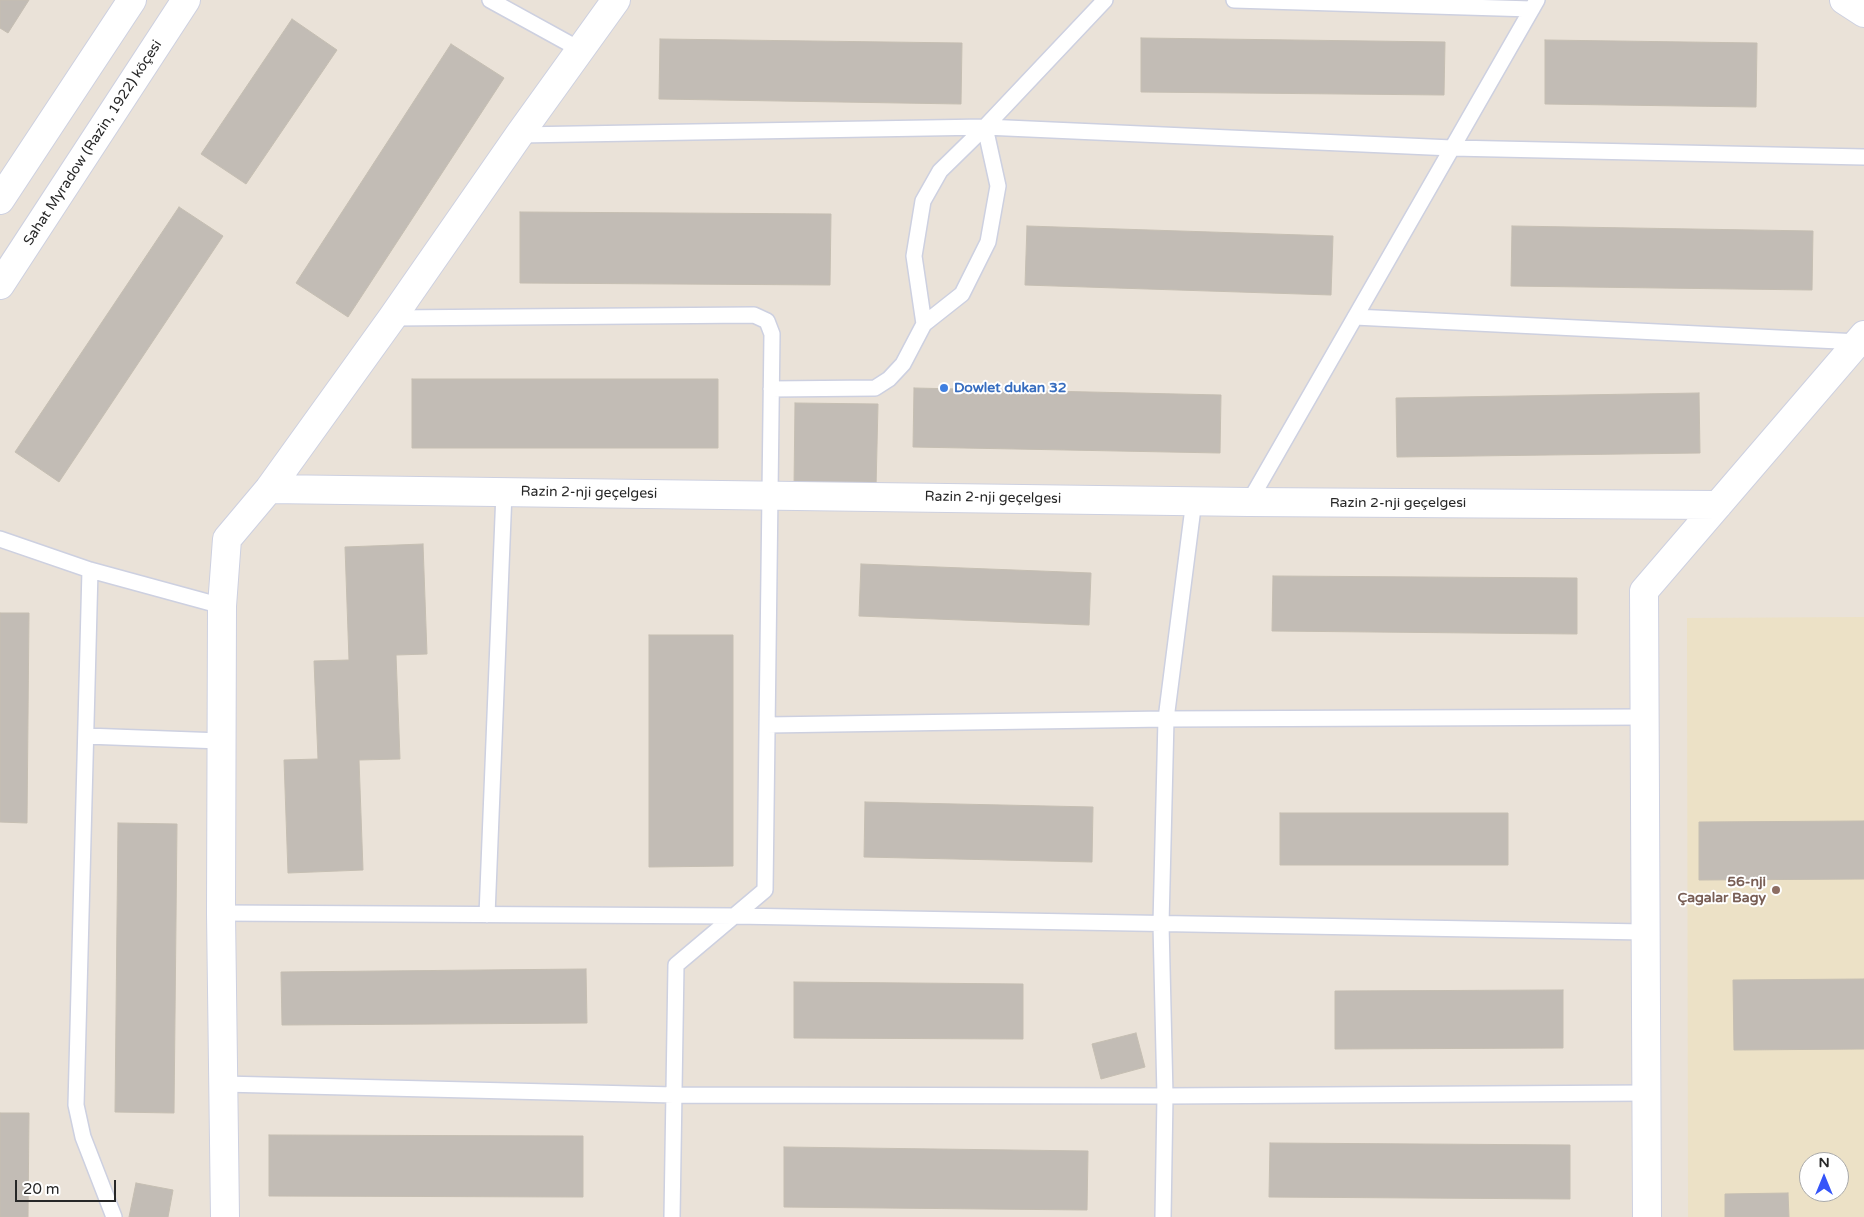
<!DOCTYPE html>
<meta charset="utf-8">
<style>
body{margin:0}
#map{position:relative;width:1864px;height:1217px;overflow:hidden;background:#eae2d8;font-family:"Varela Round",sans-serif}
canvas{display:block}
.north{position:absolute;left:1799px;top:1152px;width:50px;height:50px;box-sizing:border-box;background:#fff;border:1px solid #a9a9a9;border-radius:50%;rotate:0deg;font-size:14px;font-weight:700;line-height:20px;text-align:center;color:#272727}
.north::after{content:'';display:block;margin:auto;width:18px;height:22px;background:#3555f9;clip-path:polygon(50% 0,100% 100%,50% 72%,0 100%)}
.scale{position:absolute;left:15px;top:1180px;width:101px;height:22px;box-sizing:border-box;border:2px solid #272727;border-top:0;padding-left:6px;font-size:15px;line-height:18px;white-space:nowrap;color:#272727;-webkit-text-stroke:4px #fff;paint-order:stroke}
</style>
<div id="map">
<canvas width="1864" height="1217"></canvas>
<div class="north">N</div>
<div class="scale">20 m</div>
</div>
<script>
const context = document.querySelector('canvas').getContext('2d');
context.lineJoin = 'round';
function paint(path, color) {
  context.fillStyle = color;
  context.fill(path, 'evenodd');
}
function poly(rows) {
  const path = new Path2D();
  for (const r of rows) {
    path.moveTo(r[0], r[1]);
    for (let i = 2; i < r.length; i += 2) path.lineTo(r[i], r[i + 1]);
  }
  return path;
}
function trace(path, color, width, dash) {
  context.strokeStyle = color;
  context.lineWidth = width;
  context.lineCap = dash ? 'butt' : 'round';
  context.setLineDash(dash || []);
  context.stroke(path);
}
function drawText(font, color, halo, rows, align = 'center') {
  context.font = font + ' "Varela Round",sans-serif';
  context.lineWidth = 4;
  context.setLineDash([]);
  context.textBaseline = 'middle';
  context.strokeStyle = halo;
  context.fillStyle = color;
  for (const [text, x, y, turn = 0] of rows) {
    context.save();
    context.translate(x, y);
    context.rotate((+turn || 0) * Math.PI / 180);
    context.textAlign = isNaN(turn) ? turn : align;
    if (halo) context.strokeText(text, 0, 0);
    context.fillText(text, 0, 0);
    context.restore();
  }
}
paint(poly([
 [1864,617,1864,1217,1688,1217,1687,618],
 [1809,1162,1839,1162,1839,1192,1809,1192]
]), '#ece1c6');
const building = poly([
 [0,0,29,0,8,33,0,28,0,0],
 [292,19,337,50,246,184,201,154,292,19],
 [1141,38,1445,42,1444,95,1141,92,1141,38],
 [660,39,962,43,961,104,659,99,660,39],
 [1545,40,1757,43,1756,107,1545,104,1545,40],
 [451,44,504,78,348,317,296,283,451,44],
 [179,207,223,236,59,482,15,452,179,207],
 [520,212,831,214,830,285,520,283,520,212],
 [1027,226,1333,236,1331,295,1025,285,1027,226],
 [1512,226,1813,231,1812,290,1511,286,1512,226],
 [412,379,718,379,718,448,412,448,412,379],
 [914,388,1221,395,1220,453,913,447,914,388],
 [1699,393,1700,453,1397,457,1396,398,1699,393],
 [795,403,878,404,876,488,794,486,795,403],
 [423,544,427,654,396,655,400,759,359,760,363,870,288,873,284,760,318,759,314,661,349,660,345,547,423,544],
 [861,564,1091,573,1089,625,859,616,861,564],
 [1273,576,1577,578,1577,634,1272,631,1273,576],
 [0,613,29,613,27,823,0,822,0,613],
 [649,635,733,635,733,866,649,867,649,635],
 [865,802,1093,807,1092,862,864,857,865,802],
 [1280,813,1508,813,1508,865,1280,865,1280,813],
 [1864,821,1864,879,1699,880,1699,822,1864,821],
 [118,823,177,824,174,1113,115,1112,118,823],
 [586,969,587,1023,282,1025,281,972,586,969],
 [1864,979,1864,1049,1734,1050,1733,980,1864,979],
 [794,982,1023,984,1023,1039,794,1038,794,982],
 [1563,990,1563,1048,1335,1049,1335,991,1563,990],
 [1136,1033,1145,1067,1101,1079,1092,1044,1136,1033],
 [0,1113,29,1113,28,1217,0,1217,0,1113],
 [269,1135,583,1136,583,1197,269,1196,269,1135],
 [1270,1143,1570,1145,1570,1199,1269,1197,1270,1143],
 [784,1147,1088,1151,1087,1210,784,1207,784,1147],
 [136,1183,173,1190,168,1217,129,1217,136,1183],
 [1788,1193,1789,1217,1725,1217,1725,1194,1788,1193]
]);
paint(building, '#c2bcb5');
trace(building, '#c5beb2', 1);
const lane = poly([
 [490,0,579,49],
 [1234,0,1532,9],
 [985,127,998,186,988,242,962,294,924,324,914,256,923,201,940,171,985,127,1105,0],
 [519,135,985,127,1452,148,1864,157],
 [1355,317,1859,342],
 [392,318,754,315,767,321,772,334,765,890,676,965,672,1217],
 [771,389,875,388,889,379,903,364,924,324],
 [1249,502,1537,0],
 [0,539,90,570,222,606],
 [90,570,76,1105,83,1137,114,1217],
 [767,725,1166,719,1644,717],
 [86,736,221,741],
 [221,913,735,916,1645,932],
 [487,915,504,492],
 [223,1084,674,1095,1165,1096,1646,1093],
 [1163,1217,1165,1096,1161,924,1166,719,1194,500]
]);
const street = poly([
 [1844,0,1864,13],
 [269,489,1249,502,1718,505],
 [225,1217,221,913,222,606,227,539,269,489,392,318,519,135,616,0],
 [1647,1217,1644,591,1864,335]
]);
const secondary = poly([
 [0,200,132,0],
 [0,285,186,0]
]);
trace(lane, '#cdd0e0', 18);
trace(street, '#cdd0e0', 30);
trace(secondary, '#cdd0e0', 30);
trace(lane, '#fff', 15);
trace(street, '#fff', 28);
trace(secondary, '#fff', 28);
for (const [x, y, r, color] of [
 [944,388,5,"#3f7fe0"],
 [1776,890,5,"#8d6e63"]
]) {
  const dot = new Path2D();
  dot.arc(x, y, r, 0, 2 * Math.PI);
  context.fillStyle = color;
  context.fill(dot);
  trace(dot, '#fff', 2);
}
drawText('14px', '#272727', '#fff', [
 ["Sahat Myradow (Razin, 1922) köçesi",93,143,-57],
 ["Razin 2-nji geçelgesi",589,493,1],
 ["Razin 2-nji geçelgesi",993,498,1],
 ["Razin 2-nji geçelgesi",1398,503]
]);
drawText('bold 14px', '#366cbe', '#fff', [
 ["Dowlet dukan 32",954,388]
], 'left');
drawText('bold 14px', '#785e54', '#fff', [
 ["56-nji",1766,882],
 ["Çagalar Bagy",1766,898]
], 'right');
</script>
